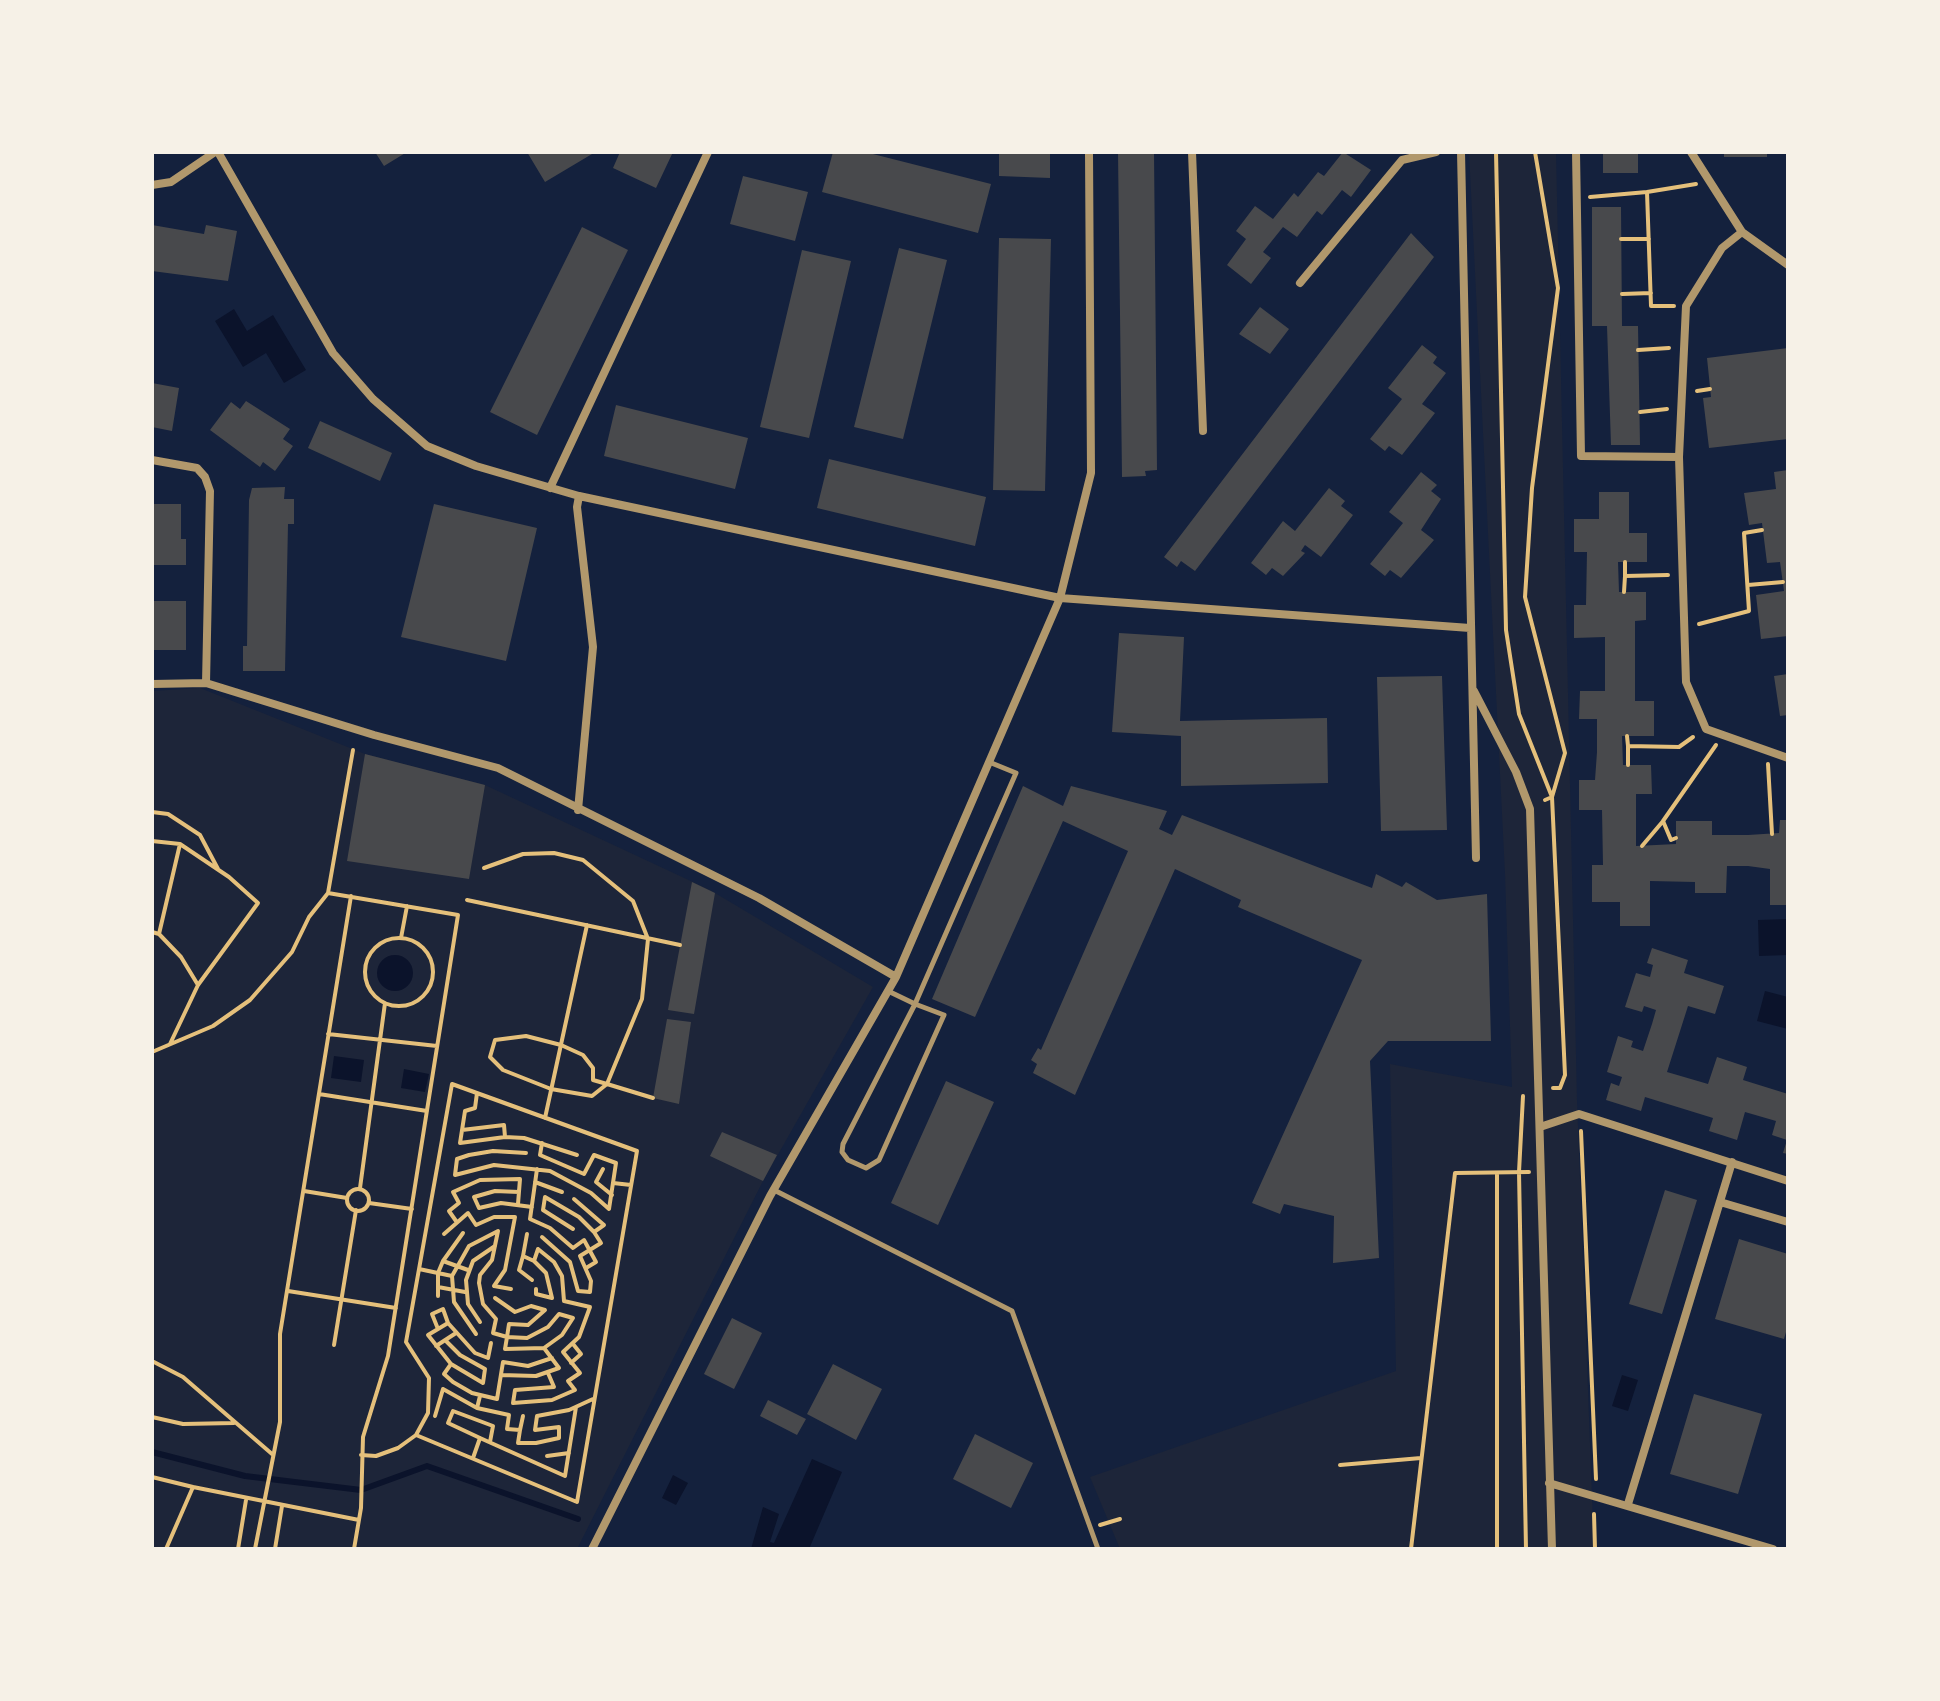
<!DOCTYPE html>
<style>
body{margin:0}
#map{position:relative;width:1940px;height:1701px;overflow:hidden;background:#14213d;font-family:Karla,sans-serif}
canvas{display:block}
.frame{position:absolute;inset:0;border:154px solid #f6f1e7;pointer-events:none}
</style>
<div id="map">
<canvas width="1940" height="1701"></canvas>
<div class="frame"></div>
</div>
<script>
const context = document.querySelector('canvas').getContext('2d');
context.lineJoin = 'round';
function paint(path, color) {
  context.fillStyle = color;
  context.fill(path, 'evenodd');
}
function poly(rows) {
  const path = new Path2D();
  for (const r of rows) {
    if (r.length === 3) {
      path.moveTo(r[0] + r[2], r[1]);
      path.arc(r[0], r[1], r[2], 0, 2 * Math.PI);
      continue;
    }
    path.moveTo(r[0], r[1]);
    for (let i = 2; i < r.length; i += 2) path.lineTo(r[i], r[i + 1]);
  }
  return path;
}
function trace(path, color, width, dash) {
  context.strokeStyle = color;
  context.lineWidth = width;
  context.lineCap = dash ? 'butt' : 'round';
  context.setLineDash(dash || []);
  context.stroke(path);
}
paint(poly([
 [1469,152,1556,152,1577,1100,1594,1549,1120,1549,1090,1477,1396,1371,1390,1064,1512,1087,1505,874],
 [200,688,365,754,485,785,710,890,873,987,763,1181,577,1549,152,1549,152,691]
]), '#1d2539');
paint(poly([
 [234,309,247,331,273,315,306,370,284,383,266,353,243,367,215,321],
 [1788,919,1788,955,1759,956,1758,920],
 [395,973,18],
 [1765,991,1788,997,1788,1029,1757,1021],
 [334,1056,364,1060,361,1082,331,1078],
 [404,1069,429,1074,425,1092,401,1088],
 [1622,1375,1638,1380,1628,1411,1612,1406],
 [812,1459,842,1472,809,1549,751,1549,763,1507,779,1514,770,1542,774,1543],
 [673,1475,688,1483,676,1505,662,1498]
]), '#0b132b');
trace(poly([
 [152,1452,245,1476,361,1490,427,1466,578,1519]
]), '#0b132b', 6);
paint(poly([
 [375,152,407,152,384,166],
 [527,152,591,152,592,154,545,182],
 [620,152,673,152,656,188,613,168],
 [833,152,865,152,991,184,978,233,822,192],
 [999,152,1050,152,1050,178,999,176],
 [1118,152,1154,152,1157,470,1145,471,1146,476,1122,477],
 [1343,152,1371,170,1351,197,1342,190,1322,215,1317,211,1297,237,1283,227,1263,252,1271,258,1251,284,1227,265,1246,239,1236,231,1255,206,1273,219,1294,193,1298,197,1318,172,1324,176],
 [1603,152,1638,152,1638,173,1603,173],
 [1724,152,1767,152,1767,157,1724,157],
 [743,176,808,192,795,241,730,224],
 [1592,207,1621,207,1622,326,1638,326,1640,445,1611,445,1607,326,1592,326],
 [152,225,204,234,206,225,237,231,228,281,152,271],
 [582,227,628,250,537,435,490,412],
 [1411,233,1434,257,1195,571,1181,561,1177,567,1164,557],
 [999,238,1051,239,1045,491,993,490],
 [899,248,947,260,903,439,854,427],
 [802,250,851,261,809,438,760,427],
 [1260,307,1289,329,1270,354,1239,334],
 [1422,345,1437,357,1433,363,1446,373,1422,404,1435,413,1402,455,1389,446,1385,451,1370,439,1402,399,1388,388],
 [1788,348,1788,439,1709,448,1703,398,1711,397,1707,358],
 [152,383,179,388,172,431,152,427],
 [246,401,290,429,283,439,293,446,275,471,263,462,260,467,210,430,231,402,240,409],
 [616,405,748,438,735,489,604,456],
 [320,421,392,453,380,481,308,448],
 [829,459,986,497,975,546,817,508],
 [1788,470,1788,636,1761,639,1756,595,1784,591,1780,562,1767,563,1762,523,1749,525,1744,493,1776,489,1774,472],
 [1421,472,1437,485,1431,491,1441,499,1421,530,1434,540,1401,578,1390,570,1385,576,1370,564,1403,523,1389,512],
 [285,487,284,499,294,499,294,524,288,524,285,671,243,671,243,646,247,646,249,500,252,488],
 [1329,488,1345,501,1341,506,1353,515,1321,557,1305,545,1301,551,1305,553,1283,576,1272,568,1266,575,1251,563,1283,521,1295,531],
 [1599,492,1629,492,1629,533,1647,533,1647,562,1618,562,1619,592,1646,592,1646,620,1635,621,1635,701,1654,701,1654,736,1622,736,1623,765,1651,765,1652,794,1636,794,1636,846,1676,844,1676,821,1712,821,1712,835,1748,835,1779,833,1780,820,1788,820,1788,905,1770,905,1770,869,1748,866,1727,866,1726,893,1695,893,1695,882,1650,881,1650,926,1620,926,1620,902,1592,902,1592,865,1603,865,1602,810,1579,810,1579,780,1595,780,1597,752,1597,719,1579,719,1580,691,1605,691,1605,637,1574,638,1574,605,1586,605,1587,552,1574,552,1574,519,1599,519],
 [152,504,181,504,181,539,186,539,186,565,152,565],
 [434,504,537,528,506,661,401,637],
 [152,601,186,601,186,650,152,650],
 [1119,633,1184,637,1180,721,1327,718,1328,783,1181,786,1181,736,1112,732],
 [1788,674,1788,715,1780,716,1774,676],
 [1442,676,1447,830,1381,831,1377,677],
 [365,754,485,785,469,879,347,861],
 [1023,786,1063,806,1071,786,1167,811,1159,829,1172,835,1182,815,1372,888,1376,874,1402,887,1406,882,1437,900,1487,894,1491,1041,1388,1041,1370,1061,1379,1258,1333,1263,1334,1216,1284,1204,1280,1214,1252,1203,1362,960,1238,907,1241,900,1175,869,1075,1095,1033,1073,1037,1064,1031,1060,1038,1048,1041,1050,1128,851,1063,821,975,1017,932,999],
 [692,882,715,893,694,1014,668,1010],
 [1652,948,1688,960,1684,973,1724,986,1715,1014,1688,1006,1667,1072,1708,1084,1717,1057,1747,1067,1743,1080,1788,1094,1788,1154,1783,1153,1787,1140,1772,1135,1776,1121,1745,1112,1737,1140,1709,1131,1713,1118,1645,1097,1641,1111,1606,1100,1611,1083,1619,1086,1622,1077,1607,1072,1618,1036,1633,1041,1631,1047,1643,1051,1652,1024,1656,1010,1644,1006,1642,1012,1625,1007,1636,973,1650,977,1653,965,1647,963],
 [667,1019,691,1022,679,1104,653,1098],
 [946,1081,994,1102,938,1225,891,1203],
 [722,1132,777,1155,763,1181,710,1156],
 [1665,1190,1697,1200,1662,1314,1629,1304],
 [1739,1239,1788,1254,1788,1325,1784,1339,1715,1319],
 [732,1318,762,1333,734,1389,704,1374],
 [833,1364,882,1389,856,1440,807,1414],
 [1694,1394,1762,1414,1738,1494,1670,1474],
 [768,1400,806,1419,797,1435,760,1416],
 [975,1434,1033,1463,1011,1508,953,1479]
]), '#48494c');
trace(poly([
 [1496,152,1506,630,1519,714,1552,797,1565,1075,1560,1088,1553,1088],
 [1535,152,1558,288,1532,488,1525,597,1565,753,1552,797,1545,800],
 [1590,197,1647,192],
 [1621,239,1649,239],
 [1622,294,1651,293],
 [1674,306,1651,306,1647,192,1696,184],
 [1638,350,1669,348],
 [1697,391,1710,389],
 [1640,412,1667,409],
 [1625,562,1625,576],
 [1748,585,1783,582],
 [1624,592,1625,576,1668,575],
 [1699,624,1749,611,1744,533,1762,530],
 [1627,736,1628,746],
 [353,750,328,893,458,915,388,1356,363,1437,361,1508,354,1549],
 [1768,764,1772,834],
 [1628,765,1628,746,1679,747,1693,737],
 [152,812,168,814,200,835,218,869],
 [1676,838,1671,840,1663,821,1716,745],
 [152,841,180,844,229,877,258,903,198,985,170,1044],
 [1642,846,1664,820],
 [484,868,523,854,554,853,583,860,633,901,648,939,642,999,607,1084,592,1096,551,1089,503,1070,490,1057,495,1040,526,1036,561,1045,583,1055,593,1068,593,1080,607,1084,653,1098],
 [467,900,680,945],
 [152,932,159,934,181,957,198,985],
 [159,934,180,844],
 [401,938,407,906],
 [399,972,34],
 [328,1034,437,1046],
 [152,1052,213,1026,250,1000,292,952,309,917,328,893],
 [477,1093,475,1108,465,1111,460,1143,505,1137,524,1138,577,1155],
 [319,1094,427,1111],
 [1523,1096,1519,1172,1526,1549],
 [545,1118,587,925],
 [462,1130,504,1125,505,1137],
 [1581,1131,1596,1479],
 [526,1153,493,1151,469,1155,457,1159,455,1175,494,1165,550,1171,591,1193,609,1209,616,1163,594,1155,584,1174,540,1155,542,1143],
 [537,1169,530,1219,550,1228,573,1248,584,1240,596,1262,586,1268],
 [603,1169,596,1182,612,1195],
 [1497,1173,1497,1549],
 [535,1182,562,1192],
 [613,1183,631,1185],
 [360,1188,385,1003],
 [358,1200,11],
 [304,1191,347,1198],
 [519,1192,495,1191,474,1197,479,1208,501,1203,532,1207],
 [369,1203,412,1209],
 [456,1221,449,1211,459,1203,453,1192,480,1180,520,1179,518,1204],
 [573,1229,543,1210,545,1197,579,1217,594,1232],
 [444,1234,468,1213,476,1225,494,1217,515,1217,505,1270,494,1286,511,1289],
 [542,1237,570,1262,578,1291,590,1292,591,1281,580,1256,601,1243,594,1232,604,1225,574,1199],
 [523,1256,527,1234],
 [443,1261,468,1270],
 [419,1269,452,1276],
 [532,1280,519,1270,523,1256,534,1261],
 [438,1287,465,1292],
 [536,1289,536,1294,552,1298,546,1273,534,1261,538,1249,554,1262,562,1276,564,1301,590,1307,579,1337,563,1352,580,1373,568,1381,575,1390,552,1400,513,1403,515,1390,554,1387,548,1373],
 [288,1291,396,1308],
 [438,1296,438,1273,443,1261,463,1233],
 [480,1322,468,1304,466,1280,473,1261,495,1246],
 [438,1329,432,1314,443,1309,448,1323,475,1353,488,1358,491,1343],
 [476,1334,454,1302,452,1276,469,1246,498,1231,492,1260,480,1275,479,1283,483,1304,496,1319,493,1333,507,1337,527,1338,548,1327,559,1314,573,1318,562,1335,544,1348,505,1349,507,1337,509,1324,528,1325,545,1310,531,1306,515,1312,495,1298],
 [445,1340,460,1355,485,1369,483,1383,451,1364,428,1335,448,1323],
 [334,1345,356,1210],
 [436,1346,456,1333],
 [152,1361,183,1377,272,1454],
 [571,1363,581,1354,573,1344],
 [451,1364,444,1374,453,1382,472,1393,497,1399,503,1362,528,1366,552,1358],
 [501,1375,536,1376,559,1368,544,1348],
 [477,1408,509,1415,507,1429,520,1430,518,1443,536,1443,559,1438,559,1427,535,1430,537,1416,569,1410,593,1399],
 [435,1416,443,1389,477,1408,480,1396],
 [152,1417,183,1424,234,1423],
 [520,1430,523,1416],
 [490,1442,493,1426,453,1411,448,1423,480,1438,565,1476,576,1407],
 [361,1455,376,1456,398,1448,416,1435,428,1413,429,1378,406,1342,452,1084,637,1151,577,1502,416,1435],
 [547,1456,569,1453],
 [473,1458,480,1438],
 [1340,1465,1421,1458],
 [152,1477,193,1487],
 [1594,1514,1595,1549],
 [1100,1525,1120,1519],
 [166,1549,193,1487,359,1520],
 [238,1549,246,1500],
 [255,1549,280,1422,280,1334,351,896],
 [275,1549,282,1506],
 [1411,1549,1455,1173,1529,1172]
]), '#e5c07b', 4);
trace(poly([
 [888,991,915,1004,843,1144,842,1152,848,1160,866,1168,879,1160,944,1015,915,1004,1016,773,989,762],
 [774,1190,1012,1311,1098,1549]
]), '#b1986c', 5);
trace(poly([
 [218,152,333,353,373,399,427,446,476,466,579,496,1060,598,1470,628],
 [1192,152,1203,431],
 [1461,152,1476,858],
 [1576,152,1581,456,1679,457],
 [1691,152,1742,232,1788,265],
 [152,185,171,182,215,152],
 [1742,232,1722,248,1686,306,1679,457,1686,682,1706,729,1788,758],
 [1300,283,1402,160,1436,152],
 [152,460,197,468,205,477,210,491,206,683],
 [550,488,708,152],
 [152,684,206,683,374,735,498,768,759,898,896,977],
 [1474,691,1516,772,1530,809,1552,1549],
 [578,810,593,647,577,507,579,496],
 [1540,1127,1579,1114,1788,1181],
 [1720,1202,1788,1222],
 [1549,1483,1773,1549],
 [1628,1504,1732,1162],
 [592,1549,770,1196,896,977,1060,598,1091,473,1089,152]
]), '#b1986c', 8);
</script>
